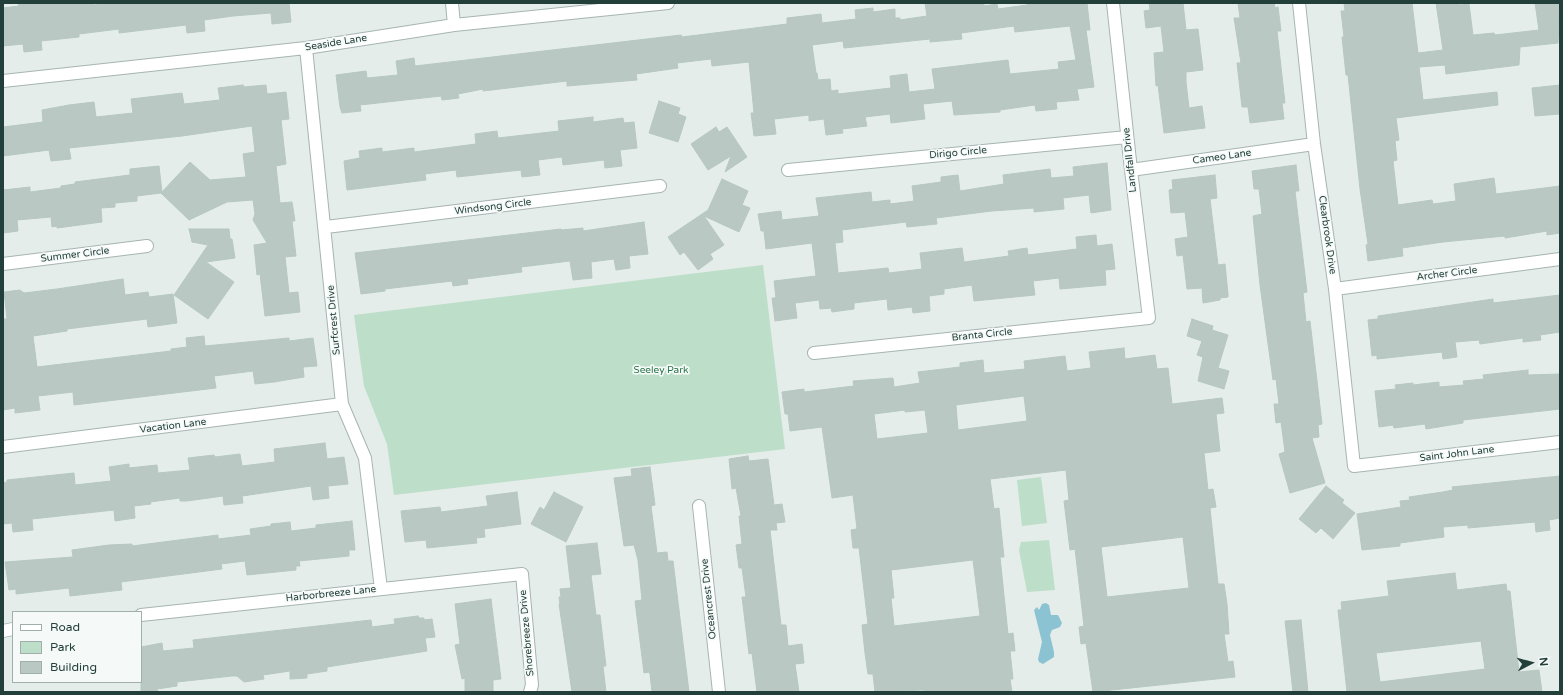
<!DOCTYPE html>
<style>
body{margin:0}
#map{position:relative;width:1563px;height:695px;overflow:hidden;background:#e4edea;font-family:"Varela Round",sans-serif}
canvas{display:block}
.frame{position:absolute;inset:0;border:4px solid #233f3a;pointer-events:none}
.legend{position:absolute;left:12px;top:611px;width:130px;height:72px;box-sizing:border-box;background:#f5faf8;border:1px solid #a1afac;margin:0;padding:5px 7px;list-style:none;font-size:12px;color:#233f3a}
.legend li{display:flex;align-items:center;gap:8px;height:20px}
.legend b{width:20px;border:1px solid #a1afac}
.north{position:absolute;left:1511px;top:643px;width:40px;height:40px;-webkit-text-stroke:3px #f5faf8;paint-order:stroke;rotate:84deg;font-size:11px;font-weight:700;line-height:16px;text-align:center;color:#233f3a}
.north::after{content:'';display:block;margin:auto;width:14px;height:18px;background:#233f3a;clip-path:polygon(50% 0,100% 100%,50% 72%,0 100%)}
</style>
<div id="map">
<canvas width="1563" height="695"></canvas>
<div class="frame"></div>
<ul class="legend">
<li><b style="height:5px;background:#fff"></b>Road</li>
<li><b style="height:11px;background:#bddec8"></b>Park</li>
<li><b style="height:11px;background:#b9c8c3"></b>Building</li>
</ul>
<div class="north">N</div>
</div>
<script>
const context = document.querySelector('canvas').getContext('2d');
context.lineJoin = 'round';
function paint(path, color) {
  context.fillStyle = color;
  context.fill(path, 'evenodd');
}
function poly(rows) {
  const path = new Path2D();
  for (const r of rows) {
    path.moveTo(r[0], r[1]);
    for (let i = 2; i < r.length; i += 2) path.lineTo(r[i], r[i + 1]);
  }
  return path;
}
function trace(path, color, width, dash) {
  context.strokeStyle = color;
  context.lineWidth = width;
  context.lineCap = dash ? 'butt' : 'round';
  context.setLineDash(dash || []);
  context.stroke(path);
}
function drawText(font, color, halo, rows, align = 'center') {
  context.font = font + ' "Varela Round",sans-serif';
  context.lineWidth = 3.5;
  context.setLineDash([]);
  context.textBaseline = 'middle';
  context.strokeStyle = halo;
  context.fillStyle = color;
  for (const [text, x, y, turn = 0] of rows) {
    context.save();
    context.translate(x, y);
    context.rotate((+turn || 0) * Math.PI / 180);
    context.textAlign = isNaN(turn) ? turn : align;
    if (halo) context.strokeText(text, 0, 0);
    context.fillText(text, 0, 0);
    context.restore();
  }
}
paint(poly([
 [763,265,785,449,394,495,387,444,364,386,354,315],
 [1041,477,1047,523,1022,526,1017,480],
 [1049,540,1055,590,1027,592,1019,550,1021,542]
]), '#bddec8');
paint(poly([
 [1046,603,1049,605,1051,615,1058,615,1062,623,1060,627,1052,630,1050,635,1054,652,1054,657,1043,664,1039,662,1038,659,1042,642,1034,610,1037,607,1039,610,1042,604]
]), '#8cc3d2');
const building = poly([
 [18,3,93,3,94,5,113,3,289,3,291,22,272,24,271,13,233,16,204,20,205,31,187,33,186,25,119,33,119,29,79,34,79,37,41,41,42,50,24,52,23,44,3,46,3,8,19,6,18,3],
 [925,3,984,3,984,6,997,4,998,9,1027,5,1027,3,1087,3,1090,30,1086,30,1094,87,1077,89,1079,100,1056,102,1057,109,1036,111,1035,105,1000,110,1000,112,954,115,952,101,923,104,925,119,891,123,890,114,865,117,867,126,842,129,843,133,826,135,824,119,809,121,809,115,774,119,776,134,754,136,751,113,754,113,749,62,712,66,711,59,677,63,678,68,636,74,637,80,567,86,567,81,483,91,483,89,458,94,459,98,442,100,441,96,360,105,361,111,342,113,340,107,336,75,366,71,367,78,398,75,396,61,414,58,415,66,681,35,682,37,787,24,787,18,821,14,822,23,856,19,855,10,873,8,873,12,895,9,895,18,900,18,900,20,927,16,925,3],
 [1014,26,1015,32,1070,26,1076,60,1058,62,1059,69,1010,74,1008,60,932,69,935,89,909,92,907,74,890,76,891,88,838,94,838,90,831,91,830,79,818,80,817,73,816,73,812,45,843,41,844,48,930,39,930,42,962,39,961,33,1014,26],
 [1149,3,1183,3,1186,30,1198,29,1203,70,1186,72,1186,82,1189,108,1202,106,1205,128,1164,133,1158,85,1156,86,1154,53,1164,52,1161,26,1146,28,1144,11,1150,10,1149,3],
 [1238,3,1274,3,1275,8,1278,7,1281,31,1277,31,1285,103,1282,103,1284,119,1250,123,1248,107,1242,107,1237,63,1241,63,1234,18,1240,18,1238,3],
 [1344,3,1412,3,1418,53,1443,50,1436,3,1459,3,1460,5,1469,4,1473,35,1494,33,1495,35,1539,30,1535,3,1560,3,1558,43,1520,47,1519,65,1446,74,1445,65,1419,67,1423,100,1497,92,1498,105,1396,118,1399,140,1395,141,1397,160,1393,161,1398,205,1432,200,1433,204,1456,201,1454,184,1494,178,1496,194,1560,186,1560,233,1547,235,1547,231,1505,238,1505,236,1443,242,1402,248,1403,256,1368,261,1366,245,1368,244,1360,189,1348,75,1346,75,1342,37,1344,37,1341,11,1345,11,1344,3],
 [243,85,244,87,266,85,267,94,286,92,289,119,281,120,286,164,276,166,280,203,292,202,295,221,292,221,296,256,285,257,289,293,298,292,300,312,265,316,260,274,257,275,254,245,267,243,253,220,255,214,253,200,227,202,189,220,161,193,137,196,137,201,115,203,115,207,101,208,102,222,57,228,57,226,52,227,51,217,17,220,18,231,3,233,3,190,30,187,30,192,61,188,61,186,75,184,75,182,130,175,130,169,159,166,162,192,190,162,210,180,246,177,243,154,255,152,252,126,182,136,69,148,71,159,51,161,49,150,3,156,3,127,43,122,42,110,69,105,94,102,96,117,133,113,131,99,182,93,184,104,220,100,218,88,243,85],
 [1560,85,1560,114,1535,116,1532,88,1560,85],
 [659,101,680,108,678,114,686,117,678,142,649,133,659,101],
 [593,117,593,122,623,118,624,123,634,122,637,148,620,150,622,166,605,168,604,160,563,165,562,157,538,160,540,175,522,177,521,170,457,177,456,170,425,174,426,180,347,190,344,161,360,158,359,151,382,148,382,152,414,148,414,152,476,144,475,134,497,131,498,138,559,131,558,121,593,117],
 [716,127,719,132,727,127,747,157,725,172,731,156,708,170,691,144,716,127],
 [1107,163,1111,210,1091,213,1089,195,1063,198,1064,209,1034,212,1034,208,992,211,936,218,937,224,907,227,906,222,842,230,843,242,835,243,838,273,888,268,889,273,922,269,920,253,962,248,964,262,1009,256,1008,251,1027,248,1028,255,1077,249,1076,237,1096,235,1097,246,1112,244,1115,269,1105,270,1106,285,1060,289,1059,278,1033,281,1035,295,974,301,972,285,944,289,944,294,929,296,930,311,913,313,912,307,888,310,887,299,854,303,854,309,832,312,831,308,820,309,819,300,795,303,797,318,775,321,772,298,776,298,774,281,816,276,812,243,766,249,764,231,761,231,758,214,781,211,782,220,819,216,816,198,871,192,872,202,890,200,890,204,914,201,912,186,941,182,941,177,958,175,960,191,1004,184,1003,175,1050,169,1051,178,1074,176,1073,167,1107,163],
 [1296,165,1299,191,1295,191,1307,292,1303,293,1306,322,1310,321,1322,424,1318,425,1319,437,1312,438,1325,483,1290,493,1279,454,1285,452,1281,422,1276,423,1274,404,1279,404,1276,379,1273,380,1260,285,1253,216,1262,214,1259,189,1254,189,1252,171,1296,165],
 [1215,175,1217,198,1210,199,1218,265,1225,264,1228,294,1228,297,1220,298,1220,300,1203,303,1202,288,1187,289,1183,255,1177,256,1175,239,1188,237,1185,212,1171,213,1169,190,1173,189,1172,180,1215,175],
 [722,179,748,191,742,205,750,208,739,232,704,216,724,245,710,254,713,259,698,270,684,252,680,255,668,237,708,210,722,179],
 [644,222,648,254,629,256,630,268,616,270,614,259,591,262,592,278,573,280,570,261,521,267,522,272,467,279,468,284,453,286,452,281,385,289,385,291,361,294,355,253,561,229,561,230,583,228,583,231,644,222],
 [189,229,229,229,230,239,232,239,235,258,206,262,234,282,208,319,174,295,208,245,192,242,189,229],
 [123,279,125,295,148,292,149,297,173,294,177,323,148,327,147,319,67,329,67,331,33,336,37,367,171,351,171,349,187,347,186,338,204,336,205,346,289,338,289,341,313,338,317,366,303,367,304,377,274,382,255,384,253,371,214,376,216,388,74,405,73,392,38,396,40,410,15,413,15,408,3,410,3,319,7,319,4,292,20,290,24,293,57,289,123,279],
 [1560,295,1560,332,1540,335,1541,340,1523,342,1523,338,1480,344,1479,340,1455,342,1457,357,1443,359,1442,352,1377,359,1377,355,1372,356,1368,320,1378,319,1378,316,1493,299,1493,303,1560,295],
 [1192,319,1213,326,1212,330,1228,335,1218,368,1229,371,1224,389,1198,381,1203,357,1197,355,1202,341,1187,336,1192,319],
 [1124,348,1125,359,1155,355,1157,369,1168,368,1172,404,1222,398,1224,413,1216,414,1220,451,1204,453,1208,490,1213,489,1216,507,1210,508,1218,584,1224,584,1227,604,1229,634,1224,634,1228,662,1233,661,1235,677,1093,692,1086,643,1081,644,1079,627,1084,626,1075,549,1070,550,1064,501,1069,500,1066,470,990,479,994,509,999,508,1001,529,1004,557,1000,557,1008,634,1013,633,1015,651,1010,651,1013,679,1010,679,1012,692,924,692,924,690,875,692,873,674,868,674,865,653,862,625,868,624,859,548,853,548,851,530,857,529,853,495,832,498,822,427,790,431,788,414,785,414,782,392,804,389,804,392,854,386,853,381,893,378,894,387,920,383,918,372,960,367,960,363,983,360,984,373,1025,369,1024,361,1065,356,1067,371,1091,368,1089,352,1124,348],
 [1024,396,1027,421,958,430,956,405,1024,396],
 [905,410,905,412,925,410,928,433,877,439,874,414,905,410],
 [1183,537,1189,588,1107,597,1101,547,1183,537],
 [973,560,980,616,894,626,891,598,894,598,891,570,973,560],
 [1528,370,1528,375,1560,374,1560,409,1463,420,1463,423,1426,429,1425,424,1394,428,1393,425,1379,427,1375,391,1396,389,1395,385,1413,383,1413,385,1439,382,1439,387,1464,385,1463,381,1484,379,1483,375,1528,370],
 [325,443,327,459,344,457,348,484,328,486,329,498,313,500,311,486,242,496,243,503,224,505,223,496,187,501,180,501,180,498,150,502,151,504,134,506,135,518,115,521,114,510,32,519,33,530,13,532,12,523,3,524,3,483,7,482,7,480,74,473,75,485,111,481,109,467,129,464,129,468,157,465,158,473,190,470,188,458,214,455,215,457,240,454,242,466,275,462,274,449,325,443],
 [748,456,749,461,768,459,774,505,782,504,785,522,776,523,777,530,770,530,781,625,786,625,788,646,802,644,804,663,795,664,799,692,757,692,752,653,749,654,742,597,746,597,742,568,739,568,736,545,742,544,739,516,741,516,736,488,732,489,729,459,748,456],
 [650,467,655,505,651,506,657,553,667,552,668,561,673,561,689,692,652,692,650,674,649,672,644,673,635,601,642,600,638,560,634,545,624,546,614,478,632,476,631,469,650,467],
 [1560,476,1560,518,1549,520,1550,530,1536,532,1535,522,1468,528,1468,525,1443,527,1444,537,1400,543,1400,546,1362,550,1357,514,1401,507,1400,501,1410,500,1409,497,1443,492,1453,490,1452,487,1560,476],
 [1326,486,1344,500,1342,503,1355,513,1333,539,1321,528,1316,533,1299,519,1326,486],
 [517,492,521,524,484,529,485,537,476,538,477,543,427,548,426,540,405,542,401,511,440,507,441,512,488,506,486,496,517,492],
 [554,492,583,507,566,542,531,524,540,507,544,510,554,492],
 [352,521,355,550,349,550,349,556,299,561,300,566,296,566,296,570,247,575,245,561,221,564,222,569,121,582,122,590,70,596,69,588,16,594,16,589,9,590,5,562,73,557,72,550,109,545,132,544,132,546,218,535,218,539,251,535,250,529,271,526,271,524,290,522,291,531,316,528,316,525,352,521],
 [597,543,601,574,591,575,596,615,600,615,606,666,603,666,606,692,572,692,559,604,560,604,559,597,561,597,560,589,571,588,566,546,597,543],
 [1455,573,1457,590,1506,584,1507,591,1510,591,1519,672,1539,670,1542,692,1347,692,1338,610,1342,610,1341,602,1389,596,1387,581,1455,573],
 [1481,641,1485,669,1380,682,1376,653,1481,641],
 [491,599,501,679,493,680,493,692,465,692,465,678,462,679,455,645,460,644,455,604,491,599],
 [418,616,419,618,424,618,424,620,432,619,435,637,425,638,427,651,327,667,327,671,307,674,307,678,290,679,290,671,263,675,264,679,244,682,237,676,232,676,177,682,177,686,157,689,158,692,141,692,141,647,162,643,163,651,194,648,193,640,371,620,372,627,395,624,394,619,418,616],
 [1301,620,1308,692,1293,692,1285,621,1301,620]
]);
paint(building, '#b9c8c3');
trace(building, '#b6c7c1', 1);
const minor = poly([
 [452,3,454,25],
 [1299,3,1314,144,1335,289,1354,466,1560,442],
 [306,48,342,404,365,458,381,589],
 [3,81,306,48,454,25,668,3],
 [788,170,1127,137],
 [1131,170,1314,144],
 [326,227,660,186],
 [3,264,147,246],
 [1335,289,1560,259],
 [814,353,1149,318,1131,170,1113,3],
 [3,447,342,404],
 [699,506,719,692],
 [141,615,522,574,532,685,530,692],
 [3,631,13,629]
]);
trace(minor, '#a6b5b2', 14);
trace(minor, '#fff', 12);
drawText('10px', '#233f3a', '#f5faf8', [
 ["Seaside Lane",336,43,-9],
 ["Dirigo Circle",958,153,-5],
 ["Cameo Lane",1222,157,-8],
 ["Landfall Drive",1130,160,-96],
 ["Windsong Circle",493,207,-7],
 ["Clearbrook Drive",1327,235,82],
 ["Summer Circle",75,255,-7],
 ["Archer Circle",1447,274,-7],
 ["Surfcrest Drive",334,320,-95],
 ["Branta Circle",982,335,-6],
 ["Vacation Lane",173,426,-7],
 ["Saint John Lane",1457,454,-7],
 ["Harborbreeze Lane",331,594,-6],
 ["Oceancrest Drive",709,599,-96],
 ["Shorebreeze Drive",527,633,-95]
]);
drawText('10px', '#2d764e', '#f5faf8', [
 ["Seeley Park",661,370]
]);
</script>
